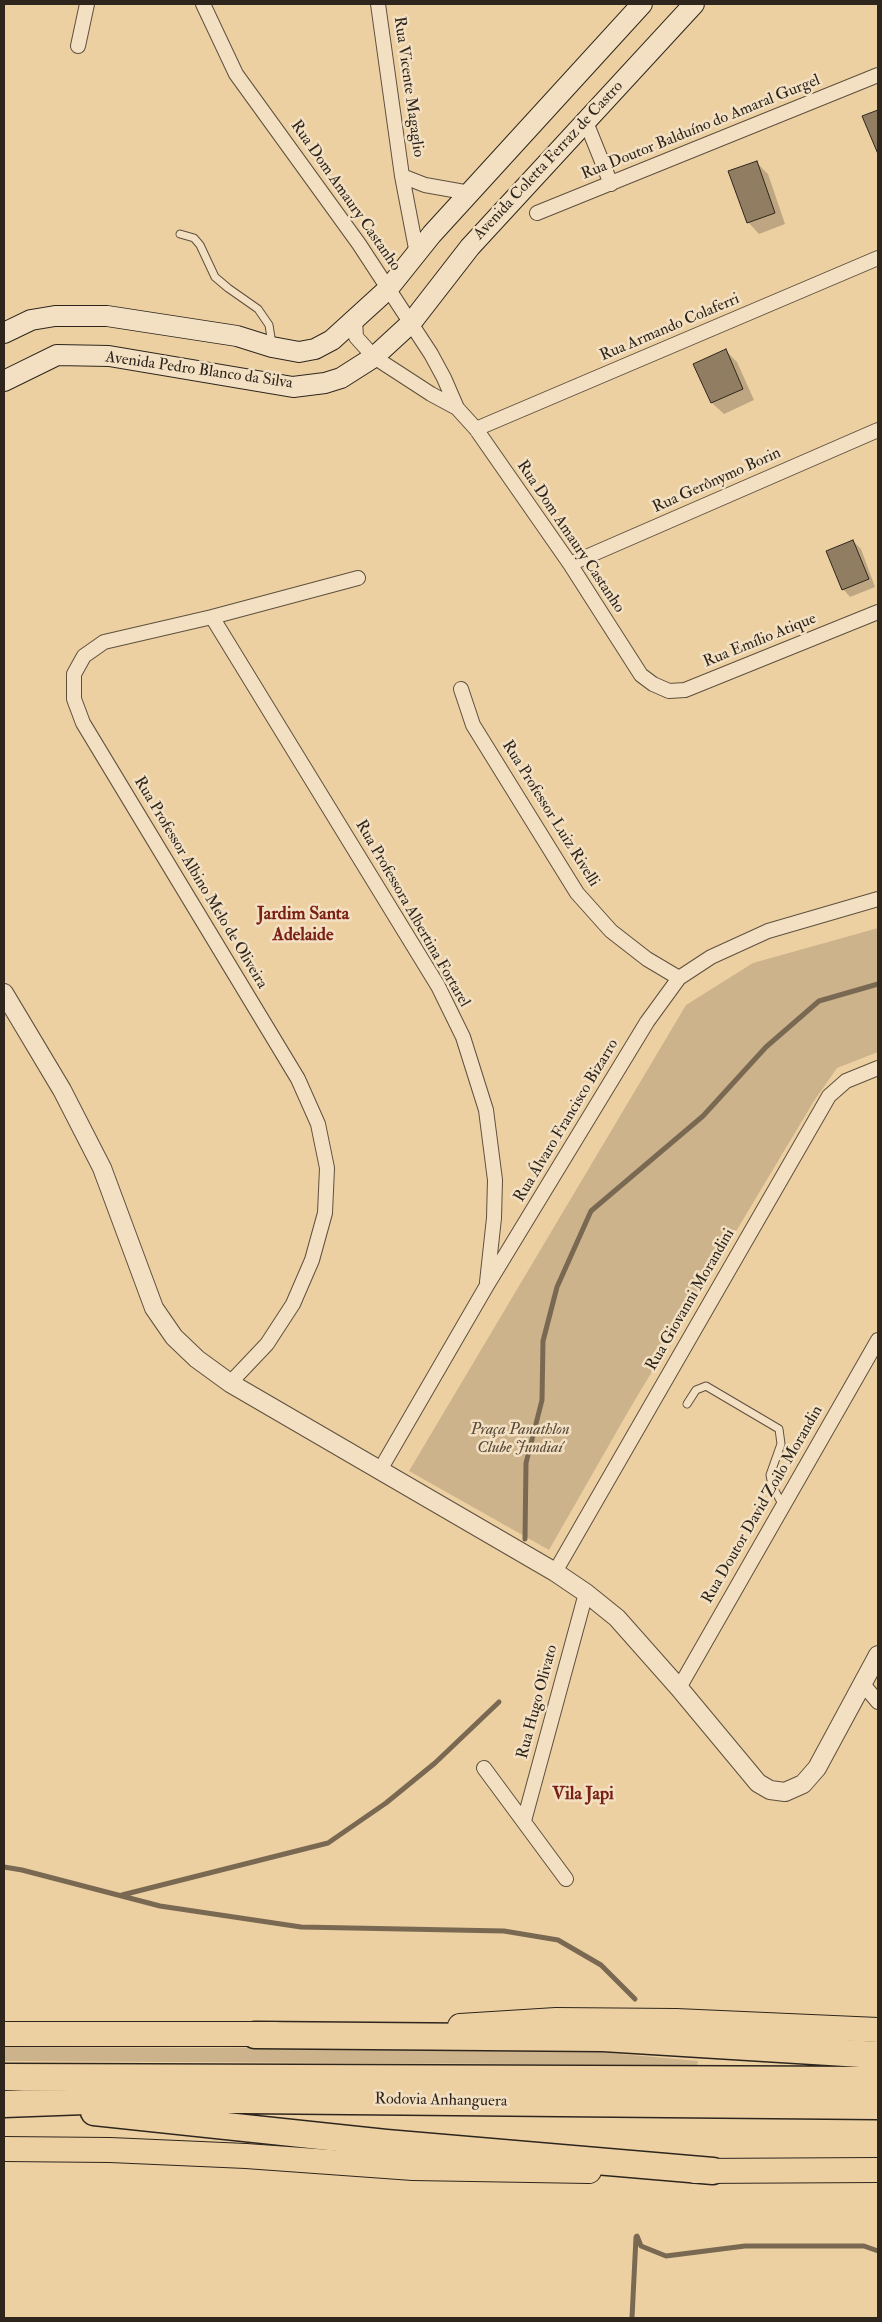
<!DOCTYPE html>
<meta charset="utf-8">
<style>
body{margin:0}
#map{position:relative;width:882px;height:2322px;overflow:hidden;background:#edd0a2;font-family:"IM FELL Double Pica",serif}
canvas{display:block}
.frame{position:absolute;inset:0;border:5px solid #2e261d;pointer-events:none}
</style>
<div id="map">
<canvas width="882" height="2322"></canvas>
<div class="frame"></div>
</div>
<script>
const context = document.querySelector('canvas').getContext('2d');
context.lineJoin = 'round';
function paint(path, color) {
  context.fillStyle = color;
  context.fill(path, 'evenodd');
}
function poly(rows) {
  const path = new Path2D();
  for (const r of rows) {
    path.moveTo(r[0], r[1]);
    for (let i = 2; i < r.length; i += 2) path.lineTo(r[i], r[i + 1]);
  }
  return path;
}
function trace(path, color, width, dash) {
  context.strokeStyle = color;
  context.lineWidth = width;
  context.lineCap = dash ? 'butt' : 'round';
  context.setLineDash(dash || []);
  context.stroke(path);
}
function drawText(font, color, halo, rows, align = 'center') {
  context.font = font + ' "IM FELL Double Pica",serif';
  context.lineWidth = 5;
  context.setLineDash([]);
  context.textBaseline = 'middle';
  context.strokeStyle = halo;
  context.fillStyle = color;
  for (const [text, x, y, turn = 0] of rows) {
    context.save();
    context.translate(x, y);
    context.rotate((+turn || 0) * Math.PI / 180);
    context.textAlign = isNaN(turn) ? turn : align;
    if (halo) context.strokeText(text, 0, 0);
    context.fillText(text, 0, 0);
    context.restore();
  }
}
paint(poly([
 [878,928,878,1052,837,1068,814,1101,629,1410,549,1550,409,1471,686,1005,753,963],
 [417,2046,554,2048,698,2061,697,2065,4,2061,4,2047,209,2048]
]), '#cdb38b');
paint(poly([
 [756,162,768,174,785,224,759,234,748,222],
 [725,350,737,362,754,400,724,414,712,403,695,364],
 [853,541,861,549,875,587,850,597,843,589]
]), '#0003');
trace(poly([
 [525,1539,526,1463,542,1400,543,1341,557,1287,591,1211,703,1116,766,1047,819,1001,878,984],
 [4,1867,22,1870,160,1906,301,1927,504,1931,558,1940,601,1965,635,1999],
 [122,1895,328,1843,386,1803,435,1763,499,1702],
 [637,2236,641,2246,666,2256,745,2246,864,2246,878,2251],
 [632,2318,636,2237]
]), '#7a6952', 5);
const building = poly([
 [878,110,878,154,862,116,878,110],
 [757,161,775,213,747,223,728,171,757,161],
 [726,349,743,389,711,403,693,364,726,349],
 [853,540,869,579,842,590,826,551,853,540]
]);
paint(building, '#917e62');
trace(building, '#2e261d', 1);
const service = poly([
 [180,234,194,238,200,245,215,277,228,288,258,309,269,325,272,344],
 [687,1404,696,1390,706,1386,779,1429,781,1444,770,1475,772,1485,783,1506]
]);
const minor = poly([
 [203,4,236,74,359,244,431,354,444,378,457,408,476,429,570,564,641,675,653,684,669,691,685,690,878,612],
 [378,4,402,176,417,254],
 [78,46,87,4],
 [586,122,611,184],
 [402,176,425,185,470,193],
 [537,213,878,75],
 [355,320,356,337,374,357,431,394,457,408],
 [476,429,878,258],
 [570,564,878,430],
 [212,617,438,986,463,1037,486,1110,495,1180,494,1218,487,1282],
 [461,689,473,725,577,893,611,931,647,959,679,978],
 [230,1383,267,1344,293,1304,312,1260,325,1213,327,1168,318,1124,298,1079,83,723,74,699,74,674,84,656,104,642,212,617,358,578],
 [380,1470,486,1287,647,1022,679,978,711,957,768,931,878,899],
 [555,1572,829,1096,846,1081,878,1068],
 [862,1683,878,1702],
 [679,1688,878,1340],
 [484,1768,566,1879],
 [524,1821,586,1593]
]);
const tertiary = poly([
 [4,993,62,1090,102,1168,154,1308,174,1337,197,1359,230,1383,555,1572,586,1593,617,1618,679,1688,758,1783,770,1790,785,1792,803,1784,817,1768,878,1655]
]);
const secondary = poly([
 [4,333,31,320,55,316,107,316,237,336,272,347,299,352,315,349,332,340,388,289,432,234,642,4],
 [4,381,57,355,109,356,293,387,325,383,341,378,374,357,411,323,470,247,694,4]
]);
const trunk = poly([
 [460,2026,556,2020,676,2021,878,2030],
 [4,2034,275,2034],
 [4,2149,110,2150,246,2156,413,2168,589,2171],
 [695,2171,878,2170]
]);
const motorway = poly([
 [255,2035,603,2038,878,2055],
 [4,2077,878,2080],
 [4,2104,139,2099,878,2106],
 [94,2112,386,2143,713,2171]
]);
trace(service, '#5e503e', 9);
trace(minor, '#5e503e', 16);
trace(tertiary, '#5e503e', 20);
trace(secondary, '#2e261d', 22);
trace(trunk, '#2e261d', 26);
trace(motorway, '#2e261d', 29);
trace(service, '#f3e0c3', 7);
trace(minor, '#f3e0c3', 14);
trace(tertiary, '#f3e0c3', 18);
trace(secondary, '#f3e0c3', 20);
trace(trunk, '#edd0a2', 24);
trace(motorway, '#edd0a2', 26);
drawText('16px', '#2e261d', '#f3e0c3', [
 ["Rua Vicente Magaglio",408,87,82],
 ["Rua Doutor Balduíno do Amaral Gurgel",701,128,-22],
 ["Avenida Coletta Ferraz de Castro",549,161,-47],
 ["Rua Dom Amaury Castanho",345,196,55],
 ["Rua Armando Colaferri",670,328,-23],
 ["Avenida Pedro Blanco da Silva",199,371,8],
 ["Rua Gerônymo Borin",717,481,-24],
 ["Rua Dom Amaury Castanho",570,537,56],
 ["Rua Emílio Atique",760,641,-22],
 ["Rua Professor Luiz Rivelli",550,814,58],
 ["Rua Professor Albino Melo de Oliveira",200,883,59],
 ["Rua Professora Albertina Fortarel",412,914,60],
 ["Rua Álvaro Francisco Bizarro",567,1121,-59],
 ["Rua Giovanni Morandini",691,1300,-60],
 ["Rua Doutor David Zoilo Morandin",763,1505,-60],
 ["Rua Hugo Olivato",538,1702,-75],
 ["Rodovia Anhanguera",441,2101,1]
]);
drawText('italic 16px', '#564938', '#f3e0c3', [
 ["Praça Panathlon",520,1431],
 ["Clube Jundiaí",520,1449]
]);
drawText('bold 18px', '#7a1f14', '#f3e0c3', [
 ["Jardim Santa",303,915],
 ["Adelaide",303,936],
 ["Vila Japi",583,1795]
]);
</script>
